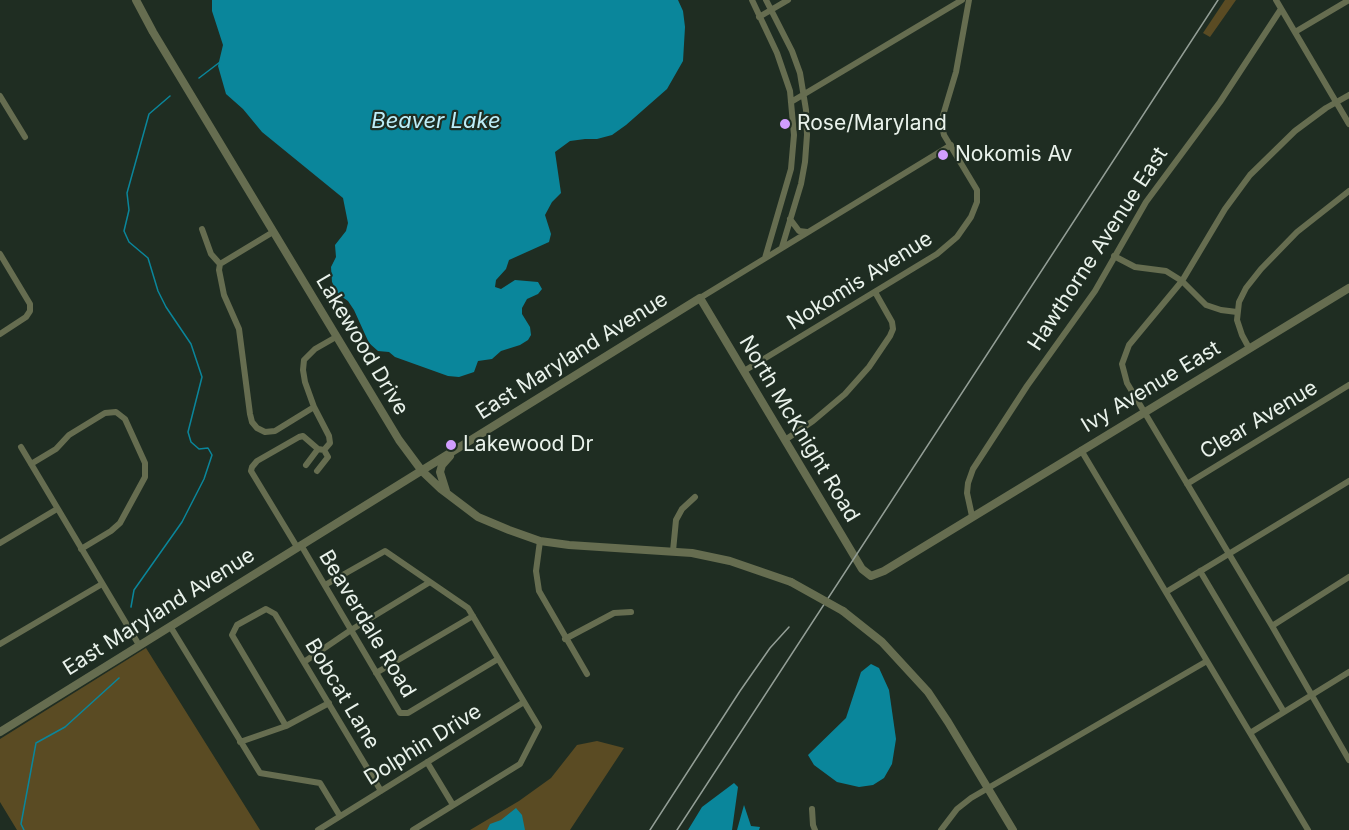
<!DOCTYPE html>
<style>
body{margin:0}
canvas{display:block;background:#1f2d22}
</style>
<canvas width="1349" height="830"></canvas>
<script>
const context = document.querySelector('canvas').getContext('2d');
context.lineJoin = 'round';
function paint(path, color) {
  context.fillStyle = color;
  context.fill(path, 'evenodd');
}
function poly(rows) {
  const path = new Path2D();
  for (const r of rows) {
    path.moveTo(r[0], r[1]);
    for (let i = 2; i < r.length; i += 2) path.lineTo(r[i], r[i + 1]);
  }
  return path;
}
function trace(path, color, width, dash) {
  context.strokeStyle = color;
  context.lineWidth = width;
  context.lineCap = dash ? 'butt' : 'round';
  context.setLineDash(dash || []);
  context.stroke(path);
}
function drawText(font, color, halo, rows, align = 'center') {
  context.font = font + ' Inter,sans-serif';
  context.lineWidth = 4.5;
  context.setLineDash([]);
  context.textBaseline = 'middle';
  context.strokeStyle = halo;
  context.fillStyle = color;
  for (const [text, x, y, turn = 0] of rows) {
    context.save();
    context.translate(x, y);
    context.rotate((+turn || 0) * Math.PI / 180);
    context.textAlign = isNaN(turn) ? turn : align;
    if (halo) context.strokeText(text, 0, 0);
    context.fillText(text, 0, 0);
    context.restore();
  }
}
paint(poly([
 [1225,0,1236,0,1210,37,1203,33],
 [146,648,260,830,17,830,0,802,0,739],
 [597,741,624,748,570,830,470,830,519,801,551,778,577,745]
]), '#5a4b23');
paint(poly([
 [212,0,678,0,683,11,685,27,683,61,667,89,626,125,612,135,597,139,585,139,570,141,555,152,561,193,552,202,545,215,551,234,549,242,509,260,506,269,496,280,495,287,501,289,515,280,538,282,542,289,538,294,527,299,522,308,522,314,530,327,531,335,528,340,520,345,501,351,492,359,478,361,474,372,459,377,448,376,395,357,389,352,378,351,369,343,354,310,348,301,338,294,332,282,331,267,336,257,335,245,346,231,348,223,343,198,262,132,243,109,226,94,218,66,223,45,212,11],
 [871,664,879,668,889,690,896,739,892,764,884,778,873,785,859,787,837,782,814,765,808,755,846,718,861,672],
 [734,783,738,787,732,830,688,830,702,807],
 [744,805,751,826,760,827,759,830,737,830],
 [516,808,522,815,525,830,487,830,490,824,501,820]
]), '#0a869b');
trace(poly([
 [199,78,220,62],
 [131,607,134,590,182,522,204,479,212,455,208,448,199,449,191,442,188,432,202,377,191,344,166,307,158,291,148,258,129,242,124,231,129,210,127,193,149,114,170,96],
 [24,830,21,824,36,743,65,727,119,678]
]), '#0a869b', 1.5);
trace(poly([
 [752,0,777,53,790,91,794,135,791,169,765,258],
 [766,0,792,51,800,73,806,110,807,135,805,162,801,184,782,247],
 [1276,0,1349,124],
 [759,17,788,0],
 [1295,32,1349,0],
 [1349,95,1326,108,1295,131,1250,175,1225,209,1182,281,1129,345,1122,364,1127,383,1272,626,1349,760],
 [0,96,25,137],
 [791,102,962,0],
 [790,219,799,231,807,232],
 [202,229,211,254,220,264],
 [273,232,220,264,219,270,224,295,239,329,250,414,252,422,257,428,265,432,275,431,314,407,305,382,303,370,304,360,315,349,336,337],
 [0,254,30,304,30,311,26,317,0,334],
 [1114,256,1135,267,1166,271,1182,281,1206,305,1221,310,1237,312],
 [700,298,951,145],
 [1249,348,1242,335,1237,320,1239,302,1246,288,1261,269,1297,232,1349,191],
 [744,371,937,254,957,237,971,217,977,202,977,190,944,135,941,122,956,72,969,0],
 [785,440,813,421,845,394,869,367,890,336,893,329,892,322,875,292],
 [21,447,139,645],
 [1081,450,1308,830],
 [31,464,56,449,69,435,105,413,116,412,125,419,145,463,145,477,120,523,111,531,81,549],
 [306,465,318,449],
 [317,471,328,457,324,450],
 [1187,484,1349,385],
 [972,516,967,493,968,483,973,469,1027,386,1095,291,1146,202,1220,102,1281,9],
 [540,541,536,571,539,591,587,674],
 [0,543,57,509],
 [301,545,400,713,408,713,498,659],
 [297,547,251,471,252,467,257,461,299,437,303,436,318,449,324,450,330,443,329,436,314,407],
 [673,551,676,520,682,509,695,497],
 [1200,571,1284,712],
 [325,585,385,551,468,608,539,727,520,764,413,830],
 [1166,592,1349,481],
 [170,626,260,773,320,783,340,816],
 [1272,626,1349,577],
 [565,639,614,613,631,612],
 [0,644,102,584],
 [304,662,351,630,430,582],
 [376,673,473,616],
 [286,726,232,635,237,625,266,609,275,614,381,791],
 [1250,733,1349,672],
 [240,742,286,726,329,703],
 [427,762,453,805],
 [812,809,813,825,815,830],
 [318,830,524,702],
 [941,830,957,809,971,798,1207,661]
]), '#666d50', 6);
trace(poly([
 [136,0,153,32,399,440,422,471,441,489,478,517,509,530,540,541,569,545,692,553,730,561,791,582],
 [446,491,440,472,442,465,450,456],
 [843,611,882,642,928,692,948,722,1013,830],
 [0,732,700,298,862,569,871,576,884,571,1349,288]
]), '#666d50', 8);
trace(poly([
 [650,830,740,691,770,648,789,627],
 [677,830,1218,0]
]), '#939e96', 1.5);
trace(poly([
 [791,582,843,611]
]), '#666d50', 8);
for (const [x, y, r, color] of [
 [785,124,6,"#d19dfe"],
 [943,155,6,"#d19dfe"],
 [451,445,6,"#d19dfe"]
]) {
  const dot = new Path2D();
  dot.arc(x, y, r, 0, 2 * Math.PI);
  context.fillStyle = color;
  context.fill(dot);
  trace(dot, '#1f2d22', 2);
}
drawText('21px', '#e9f2eb', '#1f2d22', [
 ["Rose/Maryland",797,124],
 ["Nokomis Av",955,155],
 ["Lakewood Dr",463,445]
], 'left');
drawText('21px', '#e9f2eb', '#1f2d22', [
 ["Hawthorne Avenue East",1098,249,-57],
 ["Nokomis Avenue",860,281,-32],
 ["Lakewood Drive",362,345,59],
 ["East Maryland Avenue",572,356,-32],
 ["Ivy Avenue East",1151,387,-31],
 ["Clear Avenue",1259,420,-31],
 ["North McKnight Road",799,429,59],
 ["East Maryland Avenue",159,612,-32],
 ["Beaverdale Road",367,624,59],
 ["Bobcat Lane",342,694,59],
 ["Dolphin Drive",423,745,-32]
]);
drawText('italic 22px', '#bdedf8', '#1f2d22', [
 ["Beaver Lake",436,121]
]);
</script>
